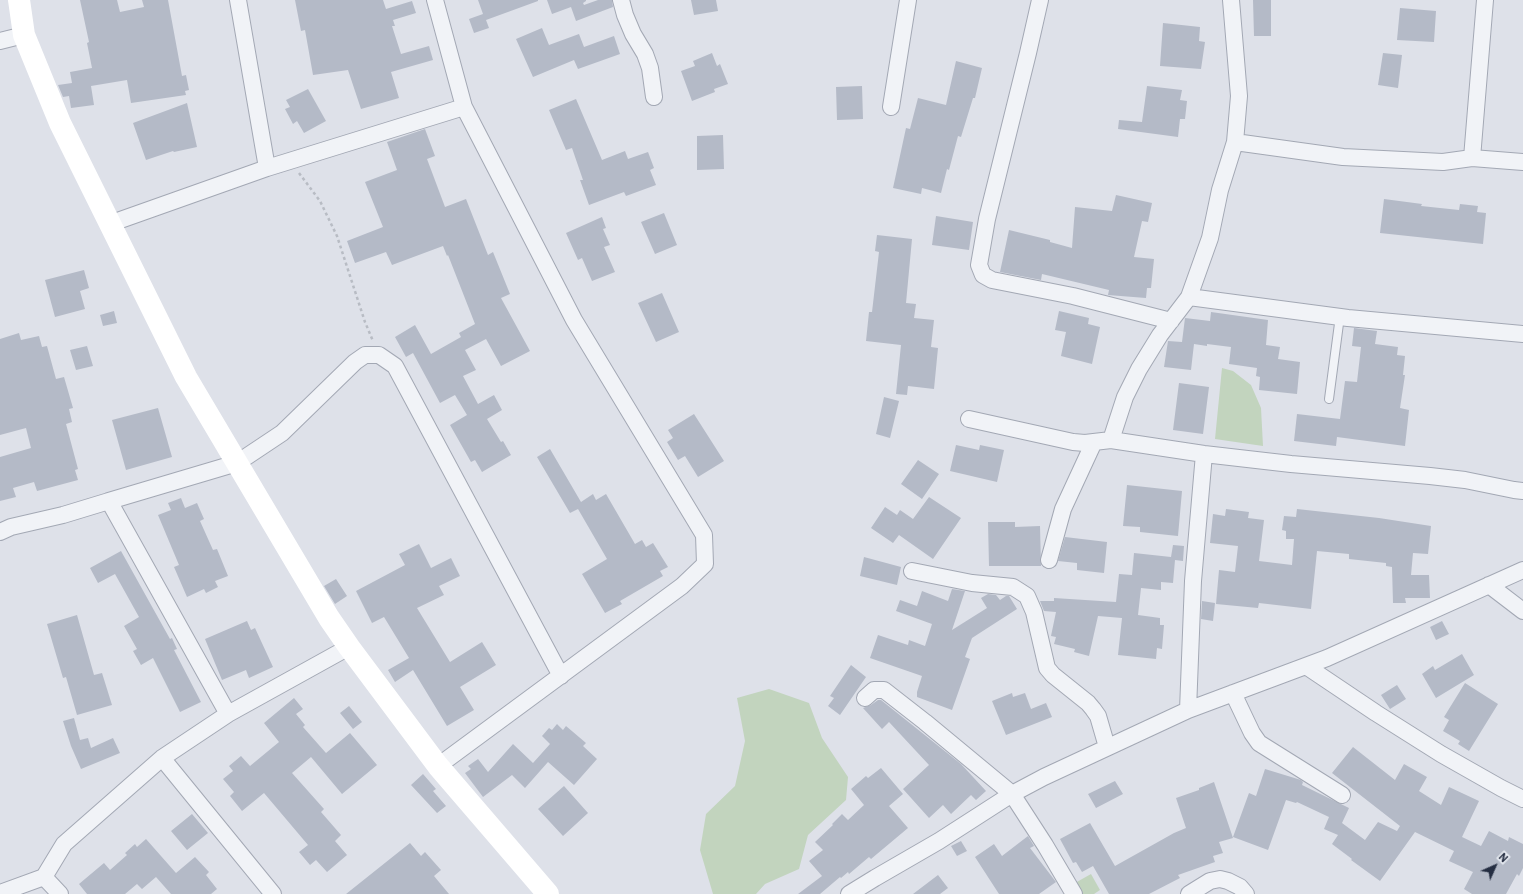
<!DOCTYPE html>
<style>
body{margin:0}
#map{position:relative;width:1523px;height:894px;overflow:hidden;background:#dee1e9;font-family:"IBM Plex Sans",sans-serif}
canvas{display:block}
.north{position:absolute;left:1475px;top:846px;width:40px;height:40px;-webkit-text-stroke:3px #edf1f7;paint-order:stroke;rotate:45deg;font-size:11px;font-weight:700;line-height:16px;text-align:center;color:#252e42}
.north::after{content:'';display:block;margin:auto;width:14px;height:18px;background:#252e42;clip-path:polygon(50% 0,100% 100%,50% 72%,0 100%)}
</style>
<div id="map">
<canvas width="1523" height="894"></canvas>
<div class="north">N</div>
</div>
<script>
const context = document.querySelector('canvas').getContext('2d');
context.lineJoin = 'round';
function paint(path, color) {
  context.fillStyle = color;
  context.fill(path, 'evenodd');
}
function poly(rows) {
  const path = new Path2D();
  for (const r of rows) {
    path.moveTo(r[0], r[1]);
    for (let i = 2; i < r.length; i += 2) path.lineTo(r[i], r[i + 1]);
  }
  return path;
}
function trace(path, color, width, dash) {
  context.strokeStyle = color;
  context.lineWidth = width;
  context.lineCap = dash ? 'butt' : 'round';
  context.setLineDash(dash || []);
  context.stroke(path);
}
paint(poly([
 [1222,368,1233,371,1251,385,1261,408,1263,446,1215,439],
 [769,689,809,703,822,738,848,777,846,800,808,835,799,869,765,884,756,894,713,894,700,850,706,814,735,786,745,741,737,698],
 [1091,874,1100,890,1094,894,1082,894,1075,883]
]), '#c2d4be');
paint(poly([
 [80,0,117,0,120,12,144,7,142,0,168,0,182,76,186,75,189,90,185,91,186,95,131,103,127,80,91,86,94,105,71,108,69,96,63,97,58,85,72,83,70,72,92,68,87,43,89,42],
 [295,0,383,0,386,9,412,1,416,13,393,20,395,26,392,26,401,54,429,46,433,60,391,72,399,98,361,109,348,70,313,75,305,30,301,31],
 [478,0,538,0,538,1,486,20,489,28,474,33,469,19,483,14],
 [547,0,586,0,586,1,583,3,584,5,598,0,612,0,613,7,576,21,571,7,552,14],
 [691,0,716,0,718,11,694,15],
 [1253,0,1271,0,1271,36,1254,36],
 [1400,8,1436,11,1434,42,1397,40],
 [1163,23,1200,27,1199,41,1205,42,1201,69,1160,66],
 [542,28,549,45,579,34,584,47,614,36,620,54,578,69,574,60,533,77,516,39],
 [712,53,717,66,720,64,728,84,714,89,715,92,692,101,681,71,695,66,693,61],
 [1383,53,1402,55,1398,88,1378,85],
 [956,61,982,68,975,98,973,98,961,137,958,136,949,170,947,169,941,193,922,188,921,194,893,188,906,128,910,129,918,98,946,105],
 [862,86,863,119,837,120,836,87],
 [1147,86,1182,90,1180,100,1187,101,1185,119,1180,119,1178,137,1118,129,1119,120,1142,122],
 [308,89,326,121,304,133,297,121,293,124,285,109,290,107,286,100],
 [576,99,602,160,625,151,628,159,648,152,654,168,650,170,656,185,626,196,624,192,589,205,580,180,583,180,572,148,566,150,549,110],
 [187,103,197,147,174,152,173,151,146,160,133,123],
 [425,129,435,156,427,159,445,207,466,199,488,255,493,252,510,294,501,298,530,351,501,366,486,339,465,350,476,370,463,376,478,404,494,395,502,410,487,419,501,442,503,441,511,455,482,472,475,460,471,462,450,425,467,415,455,395,440,403,413,353,406,357,395,337,415,325,431,354,461,337,459,333,475,324,448,255,447,256,443,246,392,265,386,252,355,263,347,241,383,227,365,182,397,170,387,142],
 [723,135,724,169,697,170,697,136],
 [1116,195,1152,203,1148,222,1142,221,1134,257,1154,259,1151,288,1147,288,1146,298,1108,295,1109,290,1042,274,1041,280,1000,272,1009,230,1050,240,1050,242,1072,248,1075,207,1112,211],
 [1384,199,1422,204,1421,206,1459,210,1460,204,1478,206,1477,212,1486,213,1483,244,1380,233],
 [664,213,677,245,655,254,641,222],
 [936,216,973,222,969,250,932,245],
 [602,217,606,228,603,229,610,245,604,247,615,272,592,281,582,258,578,260,566,233],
 [877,235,912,239,906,303,916,304,914,318,934,320,931,347,938,348,934,389,908,386,907,395,896,394,901,345,866,341,869,312,872,312,879,252,875,251],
 [84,270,89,288,80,291,85,309,55,317,45,280],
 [662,293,679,332,656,342,638,303],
 [114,311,117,323,103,326,100,315],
 [1059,311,1089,318,1088,324,1100,327,1092,364,1061,356,1066,332,1055,330],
 [1211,312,1268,320,1266,345,1280,347,1278,359,1300,362,1297,394,1259,390,1260,377,1256,376,1257,368,1229,364,1231,347,1207,344,1207,346,1194,344,1191,370,1164,367,1168,341,1182,342,1185,318,1210,321],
 [1354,328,1377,331,1375,344,1398,347,1397,355,1405,356,1403,375,1405,375,1400,408,1409,410,1405,446,1337,437,1336,446,1294,441,1297,414,1340,419,1345,381,1357,382,1361,347,1352,346],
 [19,333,21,340,39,336,42,347,47,346,56,379,64,377,73,408,69,409,72,422,66,424,78,469,75,470,78,480,37,491,34,482,13,488,16,497,0,501,0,457,31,448,26,428,0,435,0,339],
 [87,346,93,366,76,370,70,350],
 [1179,383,1209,387,1203,434,1173,430],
 [884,397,899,401,890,438,876,434],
 [158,408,172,457,126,470,112,420],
 [694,414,724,461,698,477,685,456,678,460,667,442,673,438,668,430],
 [956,445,979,450,980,445,1004,450,997,482,950,471],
 [550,449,581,502,593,494,596,500,606,494,635,544,642,540,646,547,653,543,668,567,660,571,663,576,620,601,622,604,605,613,582,574,607,559,578,509,570,513,537,457],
 [918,460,939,474,922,499,901,484],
 [1127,485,1182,491,1178,536,1140,532,1140,527,1123,526],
 [929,497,961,518,933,559,899,535,893,543,871,528,885,507,897,515,900,510,913,519],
 [181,498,185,508,197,503,204,519,200,521,213,550,217,549,228,576,215,581,218,587,206,593,204,589,187,597,174,567,179,565,158,515,171,510,168,503],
 [1226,509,1249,512,1248,518,1264,520,1259,561,1292,565,1294,539,1286,539,1286,531,1282,530,1284,516,1296,517,1297,509,1379,518,1431,526,1428,554,1413,553,1411,575,1429,575,1430,598,1405,598,1406,603,1393,603,1392,567,1386,566,1386,563,1349,559,1349,554,1317,551,1311,609,1259,603,1258,608,1216,604,1219,570,1235,572,1238,546,1210,543,1213,514,1225,516],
 [988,522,1015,522,1015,527,1040,526,1041,566,989,566],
 [1065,537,1107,542,1104,573,1077,570,1077,563,1058,561],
 [419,544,431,568,451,558,460,576,439,586,444,595,417,608,450,662,482,642,496,665,460,687,474,710,447,726,413,670,395,682,388,670,409,658,384,617,372,623,356,591,405,565,399,554],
 [1173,545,1184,546,1183,561,1175,560,1173,583,1161,582,1161,590,1141,588,1138,615,1160,618,1160,625,1164,625,1162,649,1157,648,1156,659,1118,655,1122,618,1098,616,1089,656,1074,652,1075,649,1054,644,1056,637,1051,636,1056,612,1044,611,1040,601,1054,601,1054,598,1116,602,1119,574,1132,575,1134,553,1171,557],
 [121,551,170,639,172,638,177,649,174,650,201,702,180,712,153,658,141,665,133,651,137,649,124,626,139,617,115,574,98,583,90,568],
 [864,557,901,567,897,585,860,576],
 [336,579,347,596,335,604,324,586],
 [952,589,965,591,952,630,987,608,981,598,988,594,996,595,1000,600,1006,596,1009,596,1017,609,972,638,965,657,970,659,952,710,917,697,917,692,922,676,870,658,878,635,908,645,909,640,925,646,932,624,896,611,900,600,917,606,922,591,948,601],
 [1202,601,1215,603,1213,621,1201,619],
 [77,615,94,675,102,673,112,705,77,715,66,677,63,678,47,624],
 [247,621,251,630,255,628,273,667,249,678,246,670,222,680,205,639],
 [1442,621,1449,634,1436,640,1430,627],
 [1462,654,1474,675,1436,698,1422,674,1433,666,1435,670],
 [851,665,866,677,840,715,828,706,834,698,830,696],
 [1465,683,1498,704,1469,751,1458,744,1460,741,1443,731,1449,720,1444,717],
 [1397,685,1406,699,1390,709,1381,695],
 [1012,693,1013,697,1025,693,1031,709,1046,703,1052,717,1006,735,992,701],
 [294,698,303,709,296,714,305,725,303,727,326,753,350,733,377,765,342,794,311,757,292,773,324,809,321,812,341,835,335,841,347,855,327,872,316,860,310,865,299,852,308,845,264,793,242,811,230,796,234,792,223,779,233,771,229,766,241,756,250,766,279,742,264,723],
 [878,700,881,700,961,764,986,791,976,800,971,795,951,814,943,805,929,818,903,789,929,765,889,722,882,729,863,708,871,705],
 [349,706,362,722,353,729,340,713],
 [74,718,80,740,88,738,91,748,113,738,120,753,81,769,71,746,63,721],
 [557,724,563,730,566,726,586,743,583,746,597,759,574,785,548,762,525,788,512,775,483,797,465,773,471,769,468,766,478,759,488,772,513,744,533,763,550,744,542,736,549,728,552,730],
 [1353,747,1395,780,1404,764,1427,777,1419,791,1441,805,1449,787,1479,801,1462,837,1481,846,1489,831,1508,841,1509,837,1523,844,1523,868,1519,876,1517,874,1506,894,1472,894,1464,889,1473,872,1449,861,1454,851,1415,832,1380,881,1351,860,1352,859,1332,844,1338,835,1324,829,1329,817,1297,802,1296,803,1286,800,1268,850,1233,837,1249,793,1256,796,1265,769,1301,780,1303,782,1302,785,1349,808,1342,823,1365,840,1378,822,1397,831,1400,826,1332,773],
 [881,768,903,794,889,806,908,828,871,859,869,857,849,874,848,872,841,878,840,877,820,894,798,894,822,876,809,861,823,850,815,842,833,825,832,824,842,814,848,820,864,805,851,789,866,776,868,778],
 [423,774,436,789,433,791,446,806,437,813,411,785],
 [1115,781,1123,794,1096,808,1088,794],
 [1214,782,1233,838,1219,842,1223,853,1213,856,1215,862,1178,875,1180,878,1149,894,1109,894,1093,866,1082,872,1076,862,1073,863,1060,839,1090,823,1115,866,1174,833,1186,828,1176,798,1199,790,1199,788],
 [564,786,588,813,563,836,538,809],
 [192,814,208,833,187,850,171,831],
 [1028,836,1034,846,1030,848,1056,882,1039,894,999,894,975,857,994,844,1002,856],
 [146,839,176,873,195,857,209,872,206,875,217,889,211,894,171,894,156,877,142,889,137,884,125,894,87,894,79,884,104,863,110,870,127,855,125,853,135,844,137,847],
 [961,841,967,851,957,856,951,846],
 [410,843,421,856,425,852,441,870,434,876,449,894,346,894],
 [938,875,948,888,940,894,913,894]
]), '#b4bac7');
const lane = poly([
 [1329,399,1340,316]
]);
const street = poly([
 [238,0,267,168],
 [435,0,464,107,574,320,704,535,705,564,682,586,438,766],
 [621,0,625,15,633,34,645,54,650,68,654,97],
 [1040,0,1028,53,987,219,979,265,983,275,992,280,1073,296,1171,321],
 [0,41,24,35],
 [891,107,908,0],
 [1235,142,1343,157,1443,162,1472,158,1523,162],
 [1472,158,1485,0],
 [109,224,267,168,464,107],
 [1189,297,1348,318,1523,334],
 [969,419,1073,442,1085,443,1111,440,1204,454,1291,464,1430,476,1465,480,1514,490,1523,491],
 [1111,440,1125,397,1139,369,1160,335,1189,297,1210,238,1220,190,1235,142,1239,96,1231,0],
 [0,532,11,527,63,515,109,501],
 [1049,560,1063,509,1094,442],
 [912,571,972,583,1013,587,1027,596,1034,612,1047,668,1053,675,1088,703,1093,709,1098,716,1107,747],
 [1489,585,1523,611],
 [1306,666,1376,713,1441,754,1501,788,1523,799],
 [1233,693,1252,733,1259,743,1342,795],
 [865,698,874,690,884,690,925,722,1012,794,1045,845,1074,894],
 [1188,710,1193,581,1204,454],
 [228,714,349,647],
 [162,758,273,894],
 [44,877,60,894],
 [0,893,44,877,64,844,162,758,228,714,109,501,237,463,282,433,355,362,365,355,379,355,395,366,561,676],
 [849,894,875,878,939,841,1012,794,1044,777,1188,710,1327,658,1523,570],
 [1189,894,1210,881,1220,879,1228,881,1240,887,1246,894]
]);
trace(lane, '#a3a8b4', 10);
trace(street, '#a3a8b4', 18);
trace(poly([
 [299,173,320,201,337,236,365,322,373,341]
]), '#b8bcc4', 2.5, [3, 3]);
trace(lane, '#f1f3f7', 8);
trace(street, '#f1f3f7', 16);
trace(poly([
 [19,0,24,35,60,123,186,377,237,463,329,618,349,647,438,766,548,894]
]), '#fff', 22);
</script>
